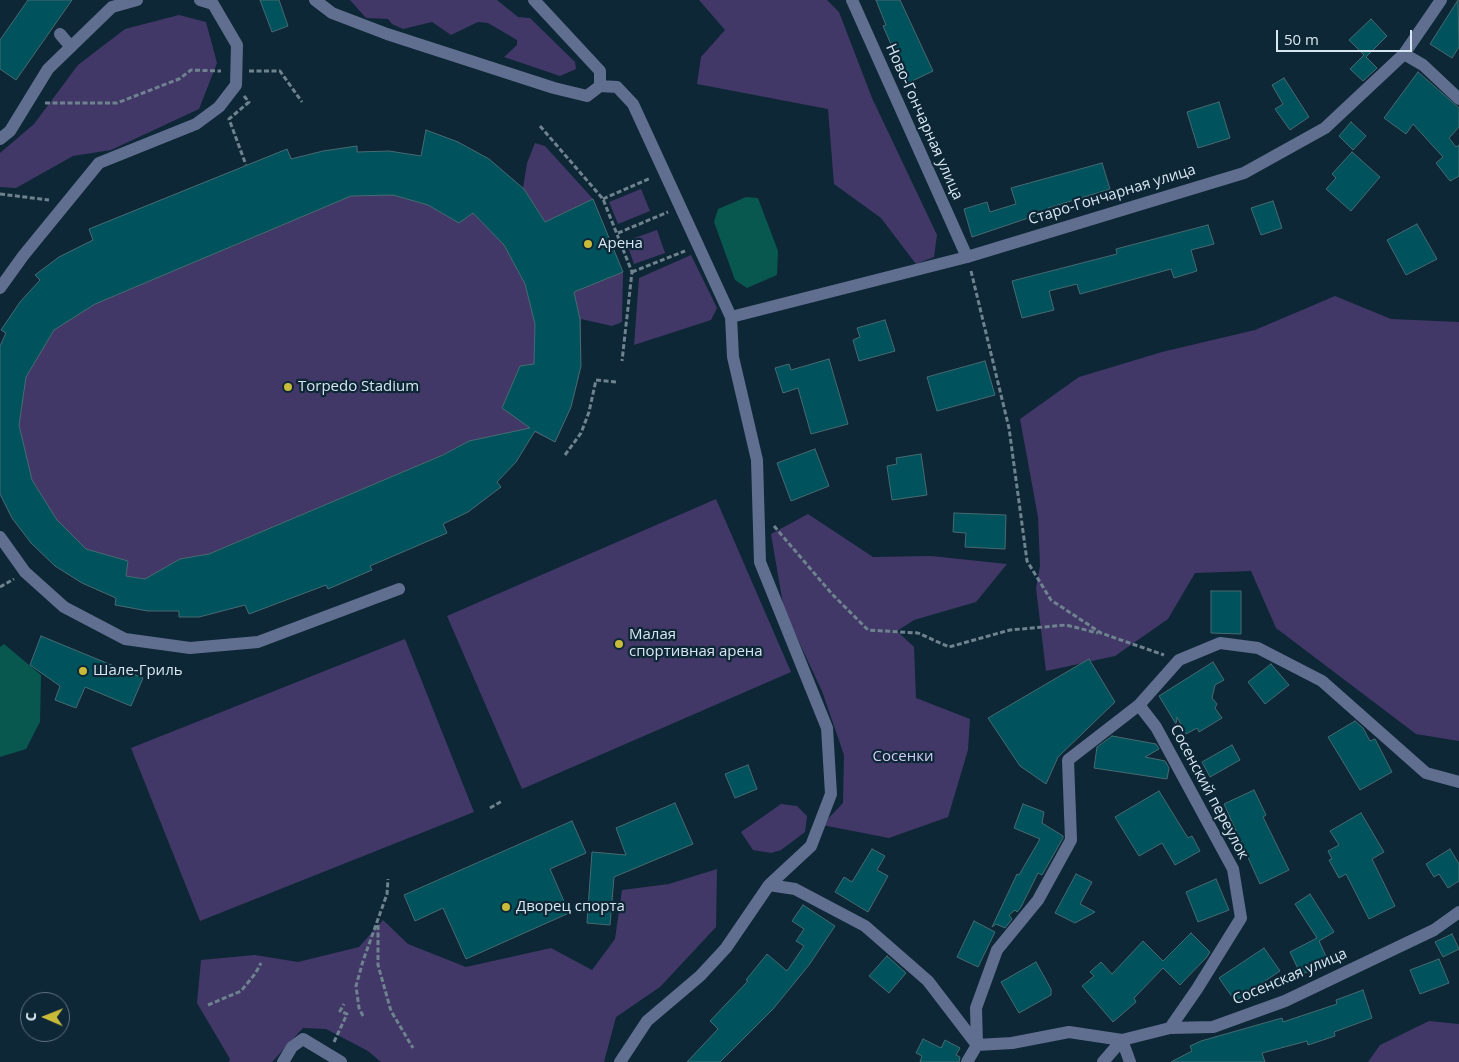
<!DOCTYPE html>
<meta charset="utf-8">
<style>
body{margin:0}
#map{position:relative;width:1459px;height:1062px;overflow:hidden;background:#0e2736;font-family:"Open Sans",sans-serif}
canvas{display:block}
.north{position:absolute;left:20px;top:992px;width:50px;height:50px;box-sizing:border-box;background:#0e2736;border:1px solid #5e7380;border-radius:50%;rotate:271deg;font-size:14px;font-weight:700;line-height:20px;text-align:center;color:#d7e6f0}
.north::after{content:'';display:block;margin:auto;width:18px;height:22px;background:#c9bb3a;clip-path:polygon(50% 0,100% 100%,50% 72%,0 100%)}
.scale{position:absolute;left:1276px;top:30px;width:136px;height:22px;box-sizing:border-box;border:2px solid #d7e6f0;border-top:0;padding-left:6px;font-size:15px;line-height:18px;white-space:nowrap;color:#d7e6f0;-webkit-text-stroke:4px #0e2736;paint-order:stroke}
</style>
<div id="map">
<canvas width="1459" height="1062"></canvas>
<div class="north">С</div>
<div class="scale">50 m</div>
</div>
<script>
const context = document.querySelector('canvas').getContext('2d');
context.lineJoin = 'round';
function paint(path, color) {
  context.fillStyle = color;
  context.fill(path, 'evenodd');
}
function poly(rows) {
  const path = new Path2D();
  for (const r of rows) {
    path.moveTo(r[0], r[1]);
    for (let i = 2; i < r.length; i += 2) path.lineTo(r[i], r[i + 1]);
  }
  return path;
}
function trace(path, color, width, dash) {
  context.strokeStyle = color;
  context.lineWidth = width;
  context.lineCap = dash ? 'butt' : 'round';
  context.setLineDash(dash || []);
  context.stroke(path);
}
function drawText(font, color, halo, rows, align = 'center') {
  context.font = font + ' "Open Sans",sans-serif';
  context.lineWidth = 4.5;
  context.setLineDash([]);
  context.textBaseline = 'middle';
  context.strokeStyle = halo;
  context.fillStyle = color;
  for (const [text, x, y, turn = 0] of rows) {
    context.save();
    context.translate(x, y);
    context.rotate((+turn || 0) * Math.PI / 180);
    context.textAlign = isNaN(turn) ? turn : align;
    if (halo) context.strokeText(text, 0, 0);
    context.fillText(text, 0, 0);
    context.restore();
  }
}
paint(poly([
 [350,0,497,0,518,17,530,18,575,62,576,69,560,76,504,57,517,45,517,40,488,23,478,22,451,35,432,22,403,29,392,24,388,19,366,18],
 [699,0,827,0,839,12,872,98,937,235,934,257,916,264,881,218,834,184,828,109,697,84,701,57,725,30],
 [179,15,206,22,217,63,199,109,111,150,73,156,16,188,0,187,0,153,34,124,78,65,125,29],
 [426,130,458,142,489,159,523,188,527,163,535,143,545,146,593,199,623,272,622,322,612,326,581,319,581,366,571,407,555,442,534,432,497,482,501,487,468,512,443,524,447,533,370,565,372,570,328,589,325,585,249,614,245,605,199,617,179,617,179,611,148,611,115,605,116,598,82,583,55,566,31,543,12,518,0,494,0,346,6,334,1,330,20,302,40,281,35,275,59,257,93,240,89,229,287,149,292,159,323,151,357,146,358,152,421,156],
 [641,189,650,211,618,224,609,202],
 [657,230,665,253,634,264,626,241],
 [691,255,717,308,711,320,634,345,639,278],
 [1335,296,1391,319,1459,322,1459,741,1416,734,1276,628,1251,571,1195,573,1168,619,1115,656,1046,671,1036,588,1040,566,1038,517,1020,419,1079,377,1162,352,1255,330],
 [716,499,791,672,522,789,447,616],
 [808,514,873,557,931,556,1007,564,976,602,914,620,897,631,914,647,916,698,970,719,968,750,948,817,889,838,822,825,843,803,844,755,822,691,784,610,771,534],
 [405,639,474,812,200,921,131,748],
 [781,804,797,806,807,816,805,832,781,850,771,853,753,850,741,832],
 [717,869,716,927,660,987,616,1017,604,1062,381,1062,368,1051,326,1029,303,1028,272,1062,229,1062,230,1059,197,1003,201,960,255,955,298,962,359,947,383,920,408,944,466,967,551,948,592,970,615,939,622,890,669,884],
 [1429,1021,1459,1024,1459,1062,1368,1062,1380,1045]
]), '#413867');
paint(poly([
 [746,197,758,198,778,251,777,275,747,288,735,280,714,222,718,209],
 [4,644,41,675,40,722,26,749,0,757,0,647]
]), '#09584f');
const building = poly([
 [28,0,72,0,16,80,0,69,0,40,28,0],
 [260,0,279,0,288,26,272,32,260,0],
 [876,0,900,0,933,71,908,83,883,26,886,25,876,0],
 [1458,0,1459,47,1452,58,1430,44,1458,0],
 [1371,19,1387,36,1366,57,1377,68,1363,81,1350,69,1364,55,1349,40,1371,19],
 [1418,72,1459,108,1459,127,1449,138,1456,147,1459,145,1459,176,1450,181,1436,163,1443,157,1413,124,1406,134,1384,118,1418,72],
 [1284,78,1309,117,1290,130,1275,109,1283,104,1272,85,1284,78],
 [1219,102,1230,138,1198,148,1187,112,1219,102],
 [1351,122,1366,136,1353,150,1339,136,1351,122],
 [426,130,458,142,489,159,524,189,545,222,593,199,623,272,574,292,580,319,581,366,571,407,555,442,535,431,516,462,497,482,501,487,468,512,443,524,447,533,370,566,372,570,328,589,326,585,249,614,245,605,199,617,179,617,179,611,148,611,115,605,116,598,82,583,55,566,31,543,12,518,0,494,0,346,6,333,1,330,20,302,40,280,35,275,59,257,93,240,89,229,287,149,291,159,323,151,357,146,357,152,389,151,421,156,426,130],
 [393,195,428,205,459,223,473,213,504,245,525,284,535,324,534,364,520,366,502,408,530,428,469,441,443,455,209,554,180,559,145,579,126,576,128,561,86,549,57,520,32,480,19,425,26,377,54,330,95,304,351,196,393,195],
 [1352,152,1380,177,1351,211,1326,189,1336,178,1332,174,1352,152],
 [1102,163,1110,189,1048,208,1049,211,972,237,964,209,987,202,990,212,1016,204,1011,188,1102,163],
 [1273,201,1282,228,1261,235,1251,208,1273,201],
 [1417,224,1437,259,1406,275,1387,240,1417,224],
 [1208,225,1214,244,1191,250,1197,271,1174,278,1171,269,1080,294,1077,284,1049,291,1054,310,1022,318,1012,281,1117,254,1116,249,1208,225],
 [885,320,895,351,859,361,853,340,860,337,857,328,885,320],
 [829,359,848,424,811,434,798,388,783,393,775,368,789,364,791,370,829,359],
 [985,361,995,395,937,411,927,377,985,361],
 [815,449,829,486,791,501,777,463,815,449],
 [921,454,927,495,892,500,887,466,897,464,896,458,921,454],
 [954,513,1006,515,1005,549,965,547,966,533,953,532,954,513],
 [1211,591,1241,591,1241,634,1211,633,1211,591],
 [41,636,143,678,131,706,85,687,76,708,55,700,60,686,30,665,41,636],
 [1089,659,1115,702,1058,757,1046,784,1020,766,988,718,1089,659],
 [1213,662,1224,680,1215,685,1212,698,1217,704,1215,708,1222,718,1199,732,1197,728,1186,734,1177,717,1176,724,1159,696,1213,662],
 [1271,664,1289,685,1265,704,1248,682,1271,664],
 [1355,721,1363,728,1370,741,1375,739,1392,772,1360,790,1328,737,1355,721],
 [1112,736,1156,744,1159,749,1145,757,1165,761,1169,768,1167,779,1094,768,1097,747,1112,736],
 [1232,745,1240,760,1210,777,1202,762,1232,745],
 [748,765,757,789,735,798,725,774,748,765],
 [1254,790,1266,815,1263,817,1289,870,1260,884,1224,804,1254,790],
 [1159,791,1188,838,1192,836,1200,851,1175,865,1162,843,1139,856,1115,817,1159,791],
 [675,803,693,844,614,877,610,925,587,923,592,852,626,855,616,828,675,803],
 [1023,804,1044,812,1042,823,1063,836,1063,838,1042,875,1038,873,1021,907,1017,912,1015,910,1009,915,1012,919,1005,928,996,924,992,927,1017,874,1019,875,1040,839,1014,828,1023,804],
 [1361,813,1384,852,1372,859,1395,906,1369,919,1346,874,1339,878,1329,860,1332,859,1328,851,1339,845,1330,831,1361,813],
 [572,821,586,853,550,869,569,913,466,959,443,908,415,921,404,895,572,821],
 [872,849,885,856,877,870,888,876,868,912,835,892,844,877,852,882,872,849],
 [1450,849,1459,864,1459,881,1448,888,1439,874,1434,877,1426,864,1450,849],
 [1076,874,1092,882,1080,904,1095,912,1075,923,1055,913,1076,874],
 [1216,879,1229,910,1198,922,1186,892,1216,879],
 [1310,894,1334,932,1319,941,1328,961,1301,975,1290,952,1317,938,1295,904,1310,894],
 [803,905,835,926,809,965,773,1009,720,1062,687,1062,718,1029,710,1021,748,981,746,980,767,954,787,971,804,946,796,941,804,929,792,921,803,905],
 [974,921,995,932,978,967,957,957,974,921],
 [1191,933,1210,952,1206,958,1180,985,1163,968,1134,998,1136,1002,1113,1022,1082,986,1094,976,1090,972,1101,962,1112,974,1143,941,1163,961,1191,933],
 [1452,934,1459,949,1443,957,1435,942,1452,934],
 [1264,948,1280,971,1235,1001,1219,978,1264,948],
 [887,956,906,973,889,993,869,976,887,956],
 [1439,959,1449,983,1420,994,1410,970,1439,959],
 [1036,962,1051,989,1051,995,1019,1013,1001,982,1036,962],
 [1363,990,1372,1018,1334,1032,1335,1036,1308,1045,1307,1041,1262,1053,1265,1062,1171,1062,1192,1051,1190,1046,1201,1041,1282,1018,1283,1022,1337,1004,1336,1000,1363,990],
 [923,1039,941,1048,945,1040,960,1048,956,1055,960,1057,959,1062,920,1062,922,1056,916,1053,923,1039]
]);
paint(building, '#00525d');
trace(building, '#476b71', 1);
trace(poly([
 [249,71,280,71,302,102],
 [244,96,249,102,229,119,246,165],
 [45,103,117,103,179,79,191,70,221,71],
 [540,126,603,199,632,272,622,361],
 [0,194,49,200],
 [603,199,651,178],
 [618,233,668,212],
 [971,271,1009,428,1027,561,1051,600,1101,633,1164,655],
 [632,272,685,251],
 [565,455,581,433,589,412,596,380,617,382],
 [774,526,832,594,868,630,918,633,949,647,1010,630,1066,625,1098,633],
 [0,587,14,579],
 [490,808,502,801],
 [378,925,378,965,391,1011,413,1048],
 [208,1005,241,991,255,974,261,963],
 [363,1016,359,1008,356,986,363,961,387,894,388,879],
 [334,1042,347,1014,340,1011,344,1004]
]), '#6e828f', 3, [5, 2.5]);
trace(poly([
 [315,0,332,13,387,34,554,88,587,96,600,86,617,87,633,104,731,317,733,357,757,460,760,562,827,728,831,794,811,846,769,885],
 [534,0,600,71,600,86],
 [852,0,967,257],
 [60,34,71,47],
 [1404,54,1423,65,1459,99],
 [0,139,10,131,48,69,112,7,137,0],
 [0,288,23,256,99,163,196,124,219,107,236,85,237,45,213,4,200,0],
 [731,317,967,257,1244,173,1325,128,1404,54,1441,0],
 [0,537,25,572,64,607,125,639,190,648,258,642,399,589],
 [1139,705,1156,727,1233,869,1241,918,1197,989,1170,1028],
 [977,1045,976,1008,997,950,1038,900,1071,840,1068,760,1139,705,1179,660,1220,643,1258,648,1322,681,1426,773,1459,782],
 [977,1045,1012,1043,1069,1032,1122,1040,1170,1028,1213,1027,1285,1001,1434,930,1459,912],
 [283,1062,292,1047,303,1039,341,1062],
 [620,1062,647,1021,700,976,726,948,769,885,795,889,865,926,928,981,977,1045],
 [967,1062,977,1045],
 [1103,1062,1122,1040,1130,1062]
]), '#606f8f', 12);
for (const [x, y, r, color] of [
 [588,244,5,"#c9bb3a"],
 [288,387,5,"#c9bb3a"],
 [619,644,5,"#c9bb3a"],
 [83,671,5,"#c9bb3a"],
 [506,907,5,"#c9bb3a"]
]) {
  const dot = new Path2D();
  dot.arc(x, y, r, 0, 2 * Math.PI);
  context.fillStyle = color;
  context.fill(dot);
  trace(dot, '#0e2736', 2);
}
drawText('15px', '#d7e6f0', '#0e2736', [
 ["Ново-Гончарная улица",924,122,66],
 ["Старо-Гончарная улица",1112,195,-17],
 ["Сосенский переулок",1209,792,62],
 ["Сосенская улица",1290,977,-23]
]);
drawText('15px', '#d7e6f0', '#0e2736', [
 ["Арена",598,244],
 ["Torpedo Stadium",298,387],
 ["Малая",629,635],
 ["спортивная арена",629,652],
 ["Шале-Гриль",93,671],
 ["Дворец спорта",516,907]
], 'left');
drawText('15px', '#d0caf5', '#0e2736', [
 ["Сосенки",903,757]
]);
</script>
